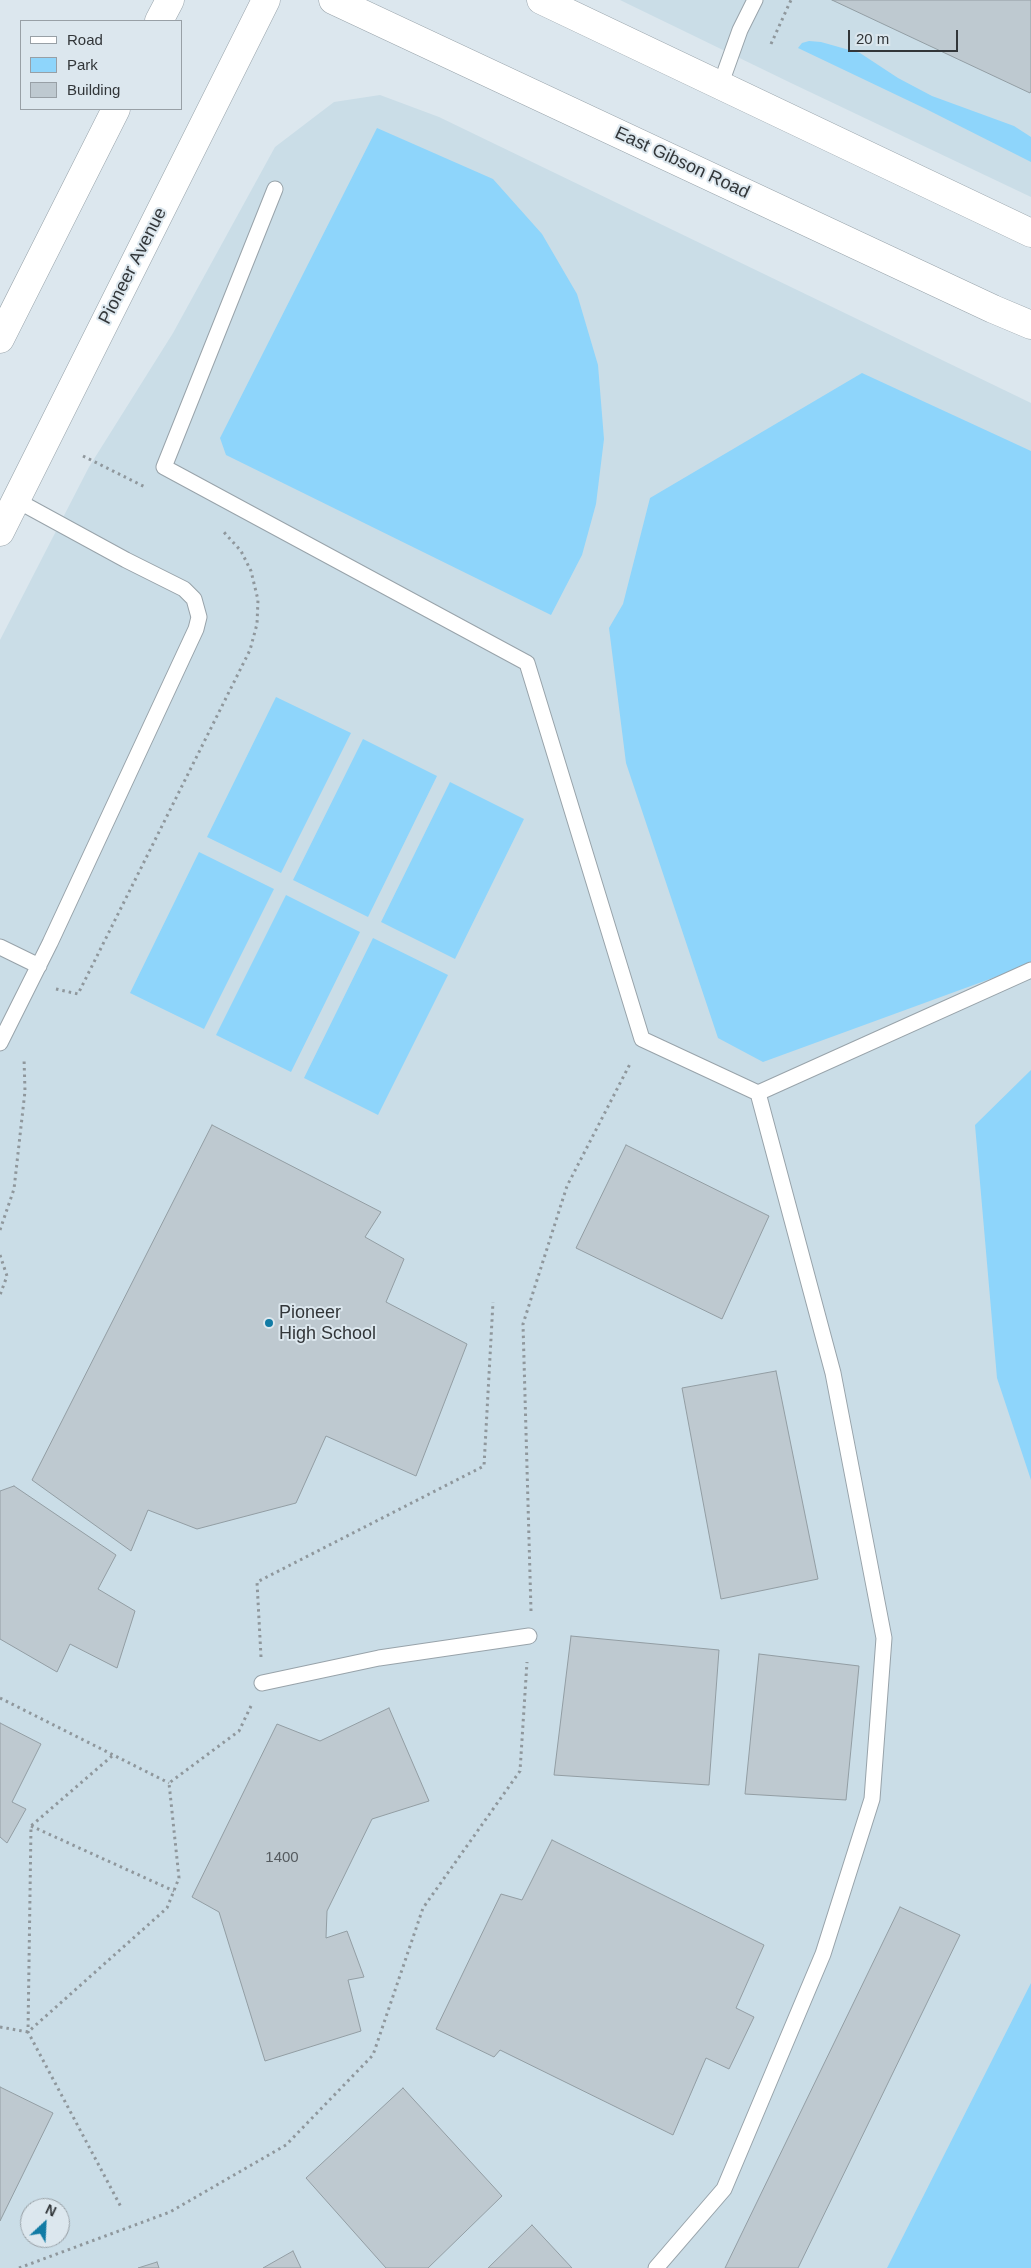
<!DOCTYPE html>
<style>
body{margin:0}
#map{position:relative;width:1031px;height:2268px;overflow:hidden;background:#dce7ee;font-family:Helvetica,sans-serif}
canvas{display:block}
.legend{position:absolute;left:20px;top:20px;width:162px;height:90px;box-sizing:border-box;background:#dce7ee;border:1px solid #98a0a6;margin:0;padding:6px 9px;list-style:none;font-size:15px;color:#323639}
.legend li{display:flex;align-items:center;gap:10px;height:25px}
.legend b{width:25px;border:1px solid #98a0a6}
.north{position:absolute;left:20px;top:2198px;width:50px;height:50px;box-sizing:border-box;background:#dce7ee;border:1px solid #98a0a6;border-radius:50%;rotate:25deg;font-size:14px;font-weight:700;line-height:20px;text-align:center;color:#323639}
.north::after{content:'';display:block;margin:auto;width:18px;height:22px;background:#117ba5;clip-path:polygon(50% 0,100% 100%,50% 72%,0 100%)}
.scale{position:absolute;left:848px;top:30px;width:110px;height:22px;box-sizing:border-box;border:2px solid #323639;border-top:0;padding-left:6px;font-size:15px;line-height:18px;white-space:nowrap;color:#323639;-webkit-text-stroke:4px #dce7ee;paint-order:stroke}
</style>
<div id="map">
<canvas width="1031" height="2268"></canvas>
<ul class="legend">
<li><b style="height:6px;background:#fff"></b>Road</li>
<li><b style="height:14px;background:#8ed5fb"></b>Park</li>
<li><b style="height:14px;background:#bec9d0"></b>Building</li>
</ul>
<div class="north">N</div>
<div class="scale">20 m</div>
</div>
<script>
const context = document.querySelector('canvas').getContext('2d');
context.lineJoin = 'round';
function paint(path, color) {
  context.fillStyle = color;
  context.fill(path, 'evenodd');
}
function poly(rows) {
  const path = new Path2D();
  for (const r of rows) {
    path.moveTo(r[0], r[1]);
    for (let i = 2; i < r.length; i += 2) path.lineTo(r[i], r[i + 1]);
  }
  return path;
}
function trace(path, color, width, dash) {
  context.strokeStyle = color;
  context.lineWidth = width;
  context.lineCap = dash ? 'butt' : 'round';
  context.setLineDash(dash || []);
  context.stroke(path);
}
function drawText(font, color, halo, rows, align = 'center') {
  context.font = font + ' Helvetica,sans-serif';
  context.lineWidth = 4;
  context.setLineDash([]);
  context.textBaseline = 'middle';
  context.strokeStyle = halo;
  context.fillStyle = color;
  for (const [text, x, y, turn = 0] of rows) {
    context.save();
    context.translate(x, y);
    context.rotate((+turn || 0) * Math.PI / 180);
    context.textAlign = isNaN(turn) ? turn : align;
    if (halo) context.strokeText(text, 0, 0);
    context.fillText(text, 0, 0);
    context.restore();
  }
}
paint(poly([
 [620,0,1031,0,1031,197,791,83],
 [380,95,439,117,1031,403,1031,2268,0,2268,0,640,89,467,173,333,275,147,334,102],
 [30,2208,60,2208,60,2238,30,2238]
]), '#cadde7');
paint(poly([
 [809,41,821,42,860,53,898,78,932,96,1014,126,1031,137,1031,162,926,109,798,48,802,43],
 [377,128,493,179,542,234,577,294,598,365,604,439,596,504,582,555,551,615,226,455,220,438],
 [862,373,1031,451,1031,964,763,1062,718,1038,626,763,609,628,623,604,650,498],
 [276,697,351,733,281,873,207,837],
 [363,739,437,776,368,917,293,880],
 [450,782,524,819,455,959,381,922],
 [199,852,274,889,204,1029,130,993],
 [286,895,360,932,291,1072,216,1035],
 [373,938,448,975,378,1115,304,1078],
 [1031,1070,1031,1480,997,1378,975,1125],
 [1031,1983,1031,2268,887,2268]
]), '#8ed5fb');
const building = poly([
 [832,0,1031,0,1031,91,1030,93,832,0],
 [212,1125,381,1212,365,1237,404,1259,386,1302,467,1344,416,1476,326,1436,296,1503,197,1529,148,1510,131,1551,32,1480,212,1125],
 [626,1145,769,1216,722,1319,576,1248,626,1145],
 [776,1371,818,1579,721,1599,682,1388,776,1371],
 [14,1486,116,1555,98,1589,135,1611,117,1668,70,1644,57,1672,0,1639,0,1491,14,1486],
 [571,1636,719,1650,709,1785,554,1775,571,1636],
 [759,1654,859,1666,846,1800,745,1794,759,1654],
 [389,1708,429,1801,372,1819,327,1911,326,1938,347,1931,364,1977,348,1980,361,2031,265,2061,219,1912,192,1897,277,1724,320,1741,389,1708],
 [0,1723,41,1744,12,1802,26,1809,7,1843,0,1837,0,1723],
 [552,1840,764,1945,736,2008,754,2017,729,2069,706,2058,673,2135,500,2050,494,2057,436,2029,501,1894,522,1900,552,1840],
 [900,1907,960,1935,798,2268,725,2268,900,1907],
 [0,2087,53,2113,0,2221,0,2087],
 [403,2088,502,2196,428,2268,386,2268,306,2178,403,2088],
 [532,2225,572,2268,488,2268,532,2225],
 [293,2251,301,2268,263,2268,293,2251],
 [157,2262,159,2268,138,2268,157,2262]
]);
paint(building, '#bec9d0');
trace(building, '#939ea4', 1);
const lane = poly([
 [720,86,740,30,755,0],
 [275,189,164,467,527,663,642,1039,758,1093,833,1373,884,1638,872,1799,823,1954,724,2189,656,2268],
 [0,947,39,966],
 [0,1043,50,943,196,629,199,617,194,599,184,589,126,560,16,500],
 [758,1093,1031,970],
 [262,1683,379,1658,529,1636]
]);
const secondary = poly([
 [333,0,993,309,1031,325],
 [541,0,1031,233],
 [159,21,170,0],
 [0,339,116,109],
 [0,532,266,0]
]);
trace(lane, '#98a3aa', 17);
trace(secondary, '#98a3aa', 29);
trace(poly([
 [771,44,791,0],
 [83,456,145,487],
 [56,989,78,994,250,650,257,624,258,600,251,571,241,551,222,530],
 [0,1230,14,1189,25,1091,24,1058],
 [0,1255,7,1276,0,1295],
 [531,1611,523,1324,567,1186,631,1062],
 [261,1657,257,1582,484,1466,493,1302],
 [0,1698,169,1783],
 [112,1756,31,1826,28,2032,121,2207],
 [31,1826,174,1891],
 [0,2027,28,2032,167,1908,179,1878,169,1783,239,1731,251,1706],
 [19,2268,170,2212,286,2145,373,2055,423,1908,520,1771,527,1662]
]), '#8f979c', 3, [2.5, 4]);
trace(lane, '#fff', 15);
trace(secondary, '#fff', 28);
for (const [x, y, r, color] of [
 [269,1323,5,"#117ba5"]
]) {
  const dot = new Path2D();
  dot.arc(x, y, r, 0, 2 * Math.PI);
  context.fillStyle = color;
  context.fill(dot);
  trace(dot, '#dce7ee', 2);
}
drawText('15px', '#555b5f', null, [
 ["1400",282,1858]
]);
drawText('18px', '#323639', '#dce7ee', [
 ["East Gibson Road",682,163,25],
 ["Pioneer Avenue",133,266,-63]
]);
drawText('18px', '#323639', '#dce7ee', [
 ["Pioneer",279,1313],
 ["High School",279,1334]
], 'left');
</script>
